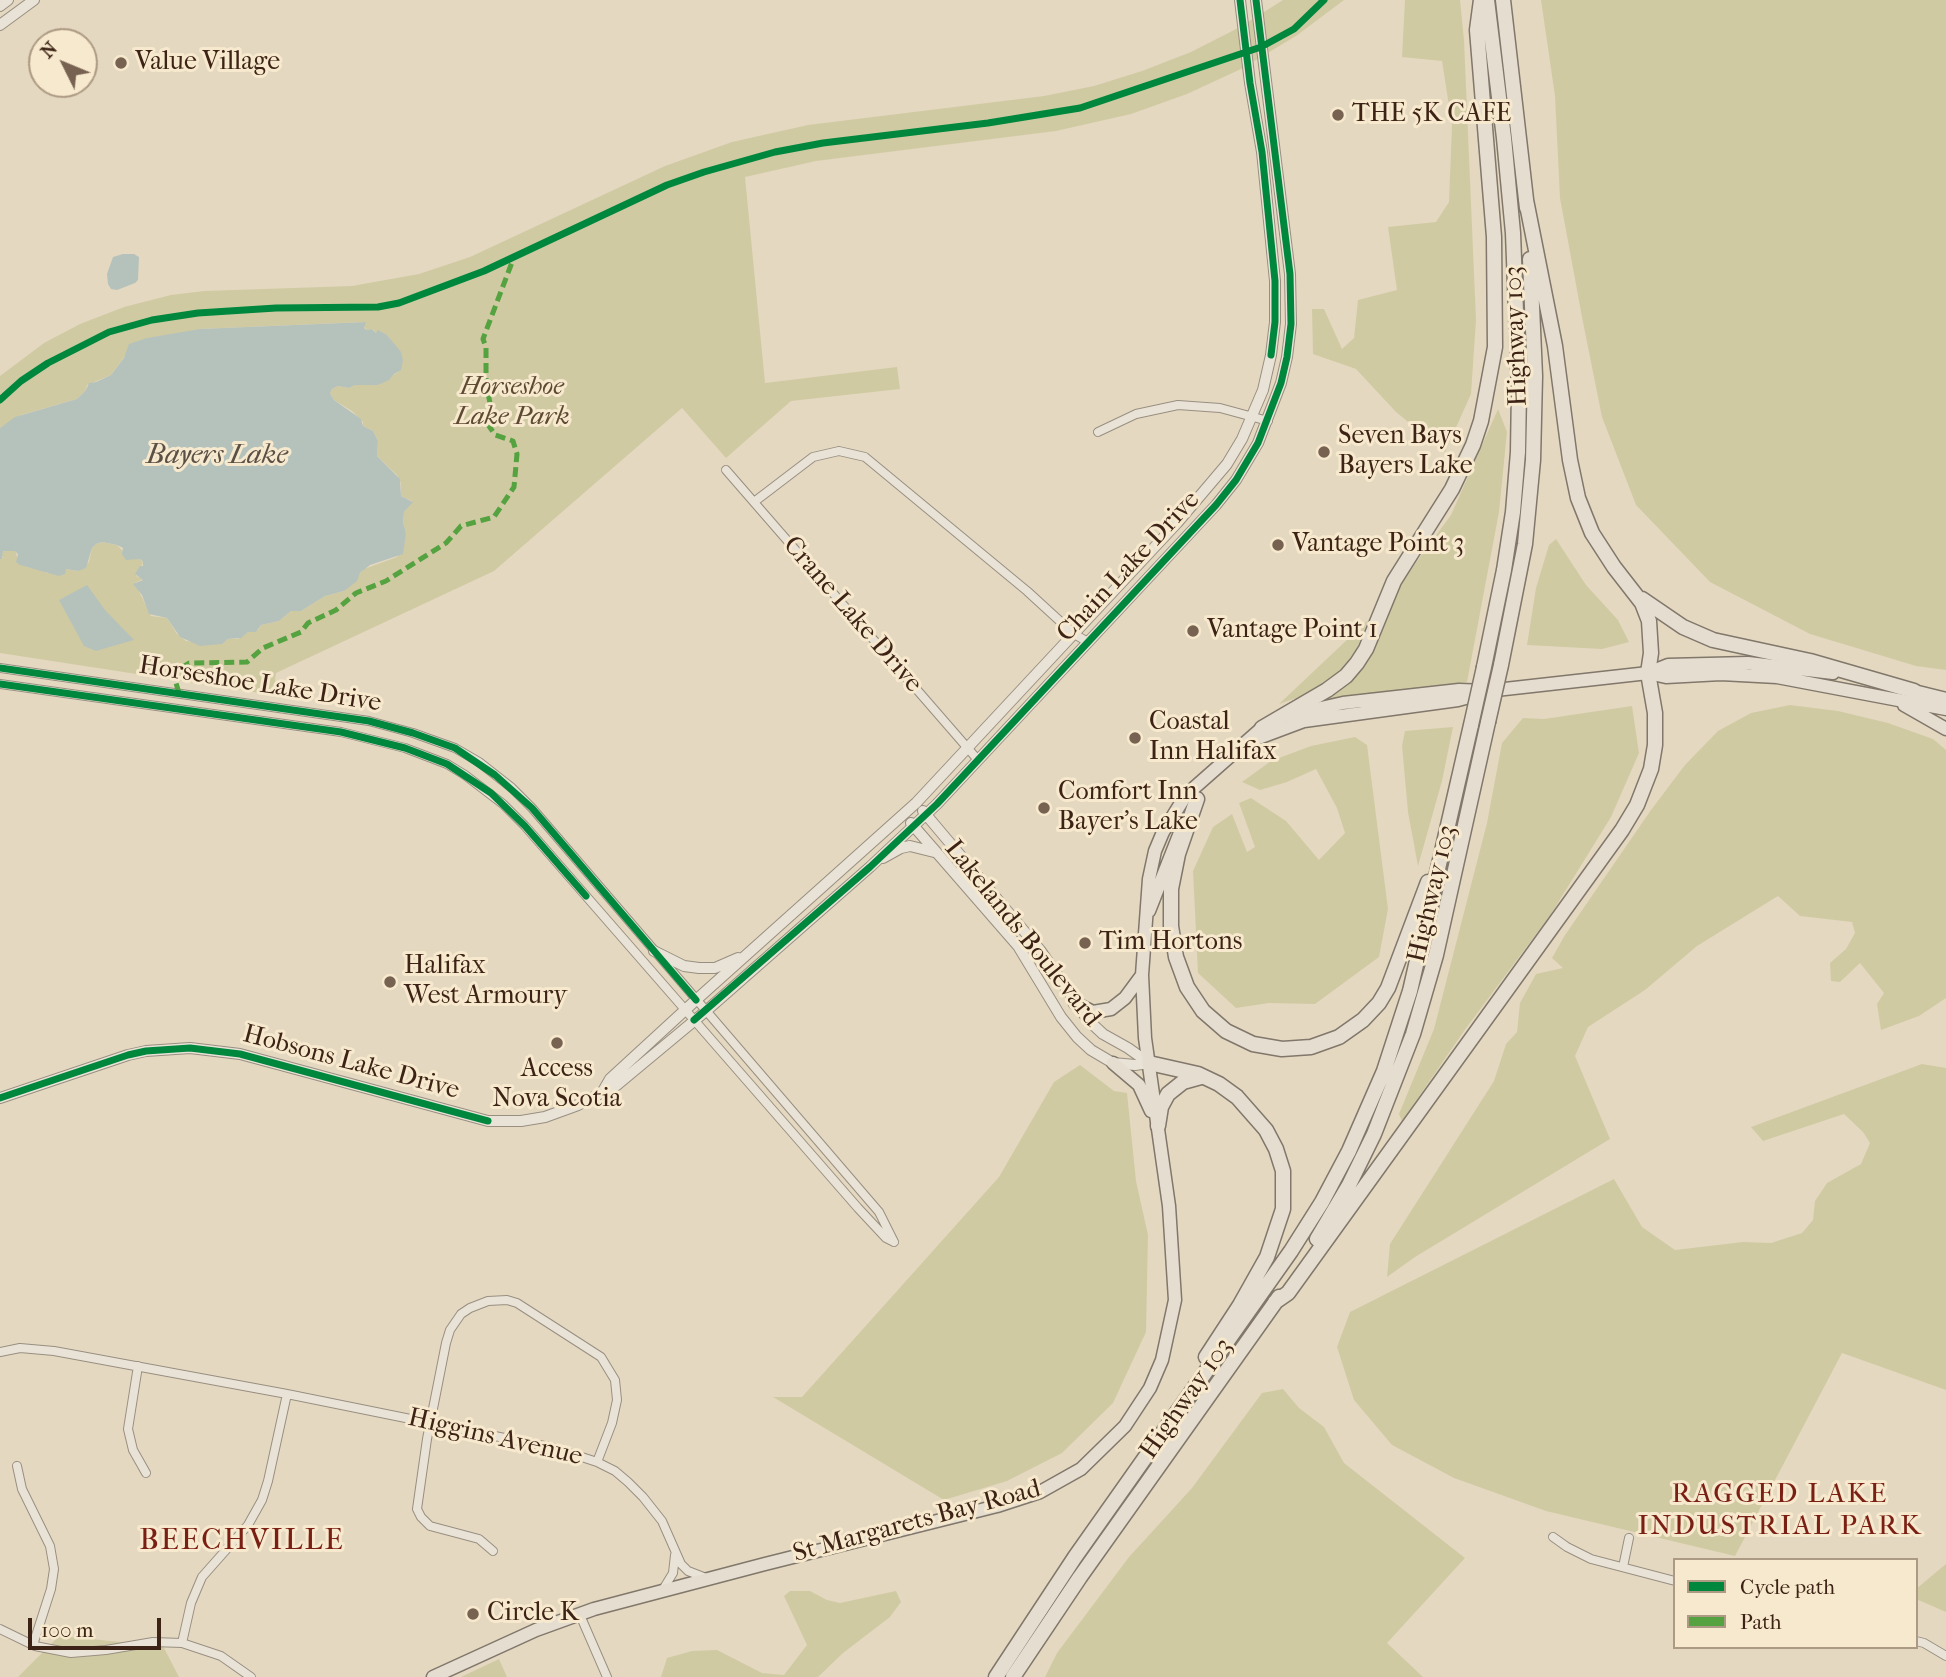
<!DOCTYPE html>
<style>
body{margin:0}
#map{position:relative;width:1946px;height:1677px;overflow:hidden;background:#e4d8c1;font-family:"IM FELL French Canon",serif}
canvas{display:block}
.legend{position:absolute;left:1673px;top:1558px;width:245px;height:91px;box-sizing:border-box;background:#f7e9ce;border:2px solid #ad9a84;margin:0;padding:9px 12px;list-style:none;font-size:21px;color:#3d2315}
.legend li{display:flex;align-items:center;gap:14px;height:35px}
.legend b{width:35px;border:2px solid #ad9a84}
.north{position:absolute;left:28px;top:28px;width:70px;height:70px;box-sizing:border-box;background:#f7e9ce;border:2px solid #ad9a84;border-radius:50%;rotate:313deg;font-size:19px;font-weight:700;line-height:28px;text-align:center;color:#3d2315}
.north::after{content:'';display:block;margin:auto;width:24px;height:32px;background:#776251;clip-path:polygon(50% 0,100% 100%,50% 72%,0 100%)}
.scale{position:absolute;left:28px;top:1618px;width:133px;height:32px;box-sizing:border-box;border:4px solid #3d2315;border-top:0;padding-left:9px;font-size:21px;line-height:24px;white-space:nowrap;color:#3d2315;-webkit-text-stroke:5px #f7e9ce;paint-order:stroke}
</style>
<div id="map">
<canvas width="1946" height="1677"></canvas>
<ul class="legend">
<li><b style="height:9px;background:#00873e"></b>Cycle path</li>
<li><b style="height:9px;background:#54a240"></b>Path</li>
</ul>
<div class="north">N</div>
<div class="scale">100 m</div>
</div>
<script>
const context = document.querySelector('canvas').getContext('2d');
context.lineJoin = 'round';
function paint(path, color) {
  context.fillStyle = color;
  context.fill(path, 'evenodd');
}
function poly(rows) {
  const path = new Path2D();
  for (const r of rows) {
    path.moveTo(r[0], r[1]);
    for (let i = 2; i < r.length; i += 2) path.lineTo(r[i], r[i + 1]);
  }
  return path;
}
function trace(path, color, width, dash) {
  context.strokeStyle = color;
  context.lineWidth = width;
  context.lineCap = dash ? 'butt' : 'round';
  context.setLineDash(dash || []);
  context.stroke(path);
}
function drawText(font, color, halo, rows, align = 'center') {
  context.font = font + ' "IM FELL French Canon",serif';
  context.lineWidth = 6;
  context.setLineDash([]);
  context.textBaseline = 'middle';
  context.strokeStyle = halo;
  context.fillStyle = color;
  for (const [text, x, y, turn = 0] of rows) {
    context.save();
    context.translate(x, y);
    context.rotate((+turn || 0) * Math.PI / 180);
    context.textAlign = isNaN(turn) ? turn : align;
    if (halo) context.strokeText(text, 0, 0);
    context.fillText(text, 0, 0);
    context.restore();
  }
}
paint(poly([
 [1283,0,1344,0,1296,36,1241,69,1187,94,1131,114,1056,131,816,161,745,177,765,383,897,367,900,389,791,401,726,458,682,408,494,571,276,673,273,695,0,653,0,559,3,558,1,553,4,551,16,551,17,558,27,567,40,569,47,573,66,569,78,571,89,562,92,548,96,544,102,542,117,545,131,559,140,559,143,563,136,576,143,579,135,583,151,616,167,618,177,634,186,641,221,644,228,639,238,639,248,632,258,630,261,625,279,621,291,611,301,611,325,596,344,591,364,569,397,557,406,533,403,522,404,512,412,501,401,496,401,483,397,475,377,456,378,441,373,431,363,426,363,422,352,411,334,400,330,393,332,389,338,386,349,388,355,385,378,385,398,372,400,354,388,336,375,332,373,329,367,330,364,327,365,322,200,329,126,355,111,375,87,385,86,390,77,399,21,415,0,428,0,376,44,343,80,324,124,307,171,295,204,291,352,286,419,274,470,257,665,166,732,142,808,125,1044,96,1094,86,1142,71,1191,52,1240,27],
 [1405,0,1460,0,1464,40,1476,320,1471,394,1445,452,1396,412,1356,369,1313,354,1312,309,1324,309,1342,349,1354,338,1358,300,1397,290,1388,227,1436,222,1449,202,1452,125,1442,61,1402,57],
 [1541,0,1946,0,1946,670,1916,666,1810,634,1710,582,1636,505,1602,417,1582,317,1560,198,1555,96],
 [1498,409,1507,432,1499,512,1467,682,1401,692,1323,701,1342,687,1371,654,1379,638,1393,594,1451,515],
 [1556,539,1586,585,1618,620,1629,642,1602,649,1527,645,1536,588,1549,545],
 [1368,620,1356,651,1337,674,1311,693,1279,704],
 [1790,705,1838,711,1888,723,1933,739,1946,750,1946,998,1919,1016,1881,1030,1877,1004,1884,993,1860,963,1840,982,1831,981,1830,963,1846,949,1855,933,1852,922,1800,916,1778,896,1697,946,1645,990,1588,1027,1575,1056,1610,1139,1415,1257,1387,1277,1390,1244,1494,1081,1506,1044,1517,1032,1520,1003,1536,974,1563,968,1552,958,1565,935,1651,810,1685,765,1718,731,1751,713],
 [1632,706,1639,753,1611,817,1551,914,1464,1031,1402,1121,1399,1114,1434,1029,1487,823,1502,743,1523,718,1544,719],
 [1453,727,1442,781,1418,866,1408,812,1402,746,1405,731],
 [1355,737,1367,745,1388,909,1379,957,1315,1004,1269,1003,1236,1008,1198,973,1193,871,1213,827,1232,814,1247,852,1255,847,1239,803,1251,798,1286,821,1319,860,1345,833,1337,808,1316,769,1287,782,1260,790,1242,782,1271,761,1311,746],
 [1922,1064,1946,1068,1946,1390,1842,1353,1735,1556,1546,1511,1454,1478,1392,1445,1354,1400,1337,1347,1350,1312,1614,1179,1642,1227,1675,1250,1743,1242,1771,1243,1802,1233,1813,1220,1815,1201,1827,1183,1861,1164,1870,1143,1863,1132,1844,1114,1763,1141,1751,1127],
 [1080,1065,1114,1091,1127,1093,1136,1181,1148,1235,1146,1332,1113,1403,1062,1453,1007,1481,944,1500,773,1397,802,1397,999,1177,1054,1082],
 [1283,1389,1299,1408,1324,1427,1344,1463,1465,1558,1387,1643,1423,1677,1045,1677,1057,1653,1129,1557,1192,1488,1262,1393],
 [1946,1564,1946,1612,1916,1599,1916,1589],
 [790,1591,810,1591,827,1600,840,1603,896,1591,901,1602,890,1617,843,1653,818,1677,661,1677,667,1658,692,1651,717,1650,762,1673,784,1675,807,1645,784,1596],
 [59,1636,163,1646,179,1677,18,1677],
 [499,1659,507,1677,461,1677]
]), '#d0caa2');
paint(poly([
 [123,254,134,254,139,257,138,280,135,283,117,290,111,289,108,284,107,274,113,257],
 [366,322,364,328,367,330,372,329,376,333,378,330,387,335,401,352,403,360,401,370,394,374,389,380,378,385,355,385,349,388,338,386,332,389,330,393,334,400,361,419,363,426,373,431,378,441,377,456,400,479,401,496,413,502,404,512,403,522,406,533,403,554,370,565,360,573,357,581,344,591,325,596,301,611,291,611,279,621,261,625,256,632,248,632,241,638,228,639,222,644,200,646,180,637,167,618,149,614,142,595,133,584,143,580,135,574,140,566,143,566,143,562,140,559,126,560,122,554,123,548,117,545,102,542,96,544,92,548,86,568,78,571,66,569,65,574,59,576,20,565,16,562,18,554,15,551,3,551,2,559,0,559,0,428,15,417,77,399,86,390,89,383,96,382,111,375,124,358,129,344,147,338,200,329],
 [87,585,105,610,134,640,96,651,84,646,59,600]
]), '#b5c2bb');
const minor = poly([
 [1098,432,1136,414,1178,405,1220,408,1268,421],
 [726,470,978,760],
 [754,502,813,457,839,451,865,457,1027,591,1074,634,1088,642],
 [0,668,369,721,413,733,455,748,479,762,512,788,532,808,879,1212,894,1242],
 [0,684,341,732,405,748,447,764,465,775,503,804,525,826,858,1208,886,1238,894,1242],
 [0,1352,20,1348,54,1351,287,1394,554,1448,597,1462,615,1471,628,1482,643,1497,662,1521,681,1564,688,1571,706,1578],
 [138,1366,128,1429,133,1450,146,1473],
 [17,1466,22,1489,50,1546,54,1569,51,1589,33,1645],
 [1553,1537,1567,1547,1591,1559,1675,1581],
 [493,1551,479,1539,430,1526,421,1517,417,1509,427,1439,446,1343,450,1330,461,1314,470,1308,488,1301,507,1300,517,1303,601,1357,615,1380,617,1400,612,1423,597,1462],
 [1623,1567,1629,1538],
 [662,1591,673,1573,675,1555],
 [580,1615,607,1677],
 [0,1629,35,1646,71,1653,106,1650,153,1642,182,1643,221,1656,251,1677],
 [1916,1641,1924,1643,1946,1656],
 [182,1643,191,1603,202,1577,248,1525,262,1500,268,1481,287,1394]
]);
const tertiary = poly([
 [0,6,8,0],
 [0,25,34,0],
 [923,811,1040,950,1088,1020,1103,1034,1128,1048,1149,1063],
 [911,823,1018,946,1061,1017,1077,1037,1091,1050,1113,1063,1135,1065,1149,1063],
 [883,858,901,848,910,846,934,852],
 [654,951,684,966,699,968,715,968,738,958],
 [603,1091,610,1079,696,1000,916,803,1177,523,1227,464,1242,439,1263,390,1271,355,1275,322,1275,281,1262,152,1250,83,1240,0],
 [0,1098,128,1055,146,1051,190,1048,240,1054,488,1121,521,1121,545,1117,578,1105,617,1085,706,1011,870,867,937,804,1216,505,1236,480,1258,443,1281,383,1287,357,1291,324,1290,274,1256,0]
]);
const primary = poly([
 [1648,673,1666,677,1721,674,1777,677,1946,709],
 [1906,689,1946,699],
 [1904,705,1946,729],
 [1290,715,1343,703,1459,690,1487,691,1648,673,1668,665,1748,663,1833,673],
 [1256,739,1304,721,1458,700,1477,695],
 [1149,911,1185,820],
 [1075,1003,1093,1012,1111,1009,1125,998,1142,975],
 [1113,1063,1139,1085,1151,1111],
 [433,1677,536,1630,594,1609,765,1564,997,1506,1040,1492,1081,1469,1125,1426,1150,1388,1162,1360,1175,1300,1169,1206,1145,1038,1142,975,1149,879,1155,851,1163,832,1186,795,1262,728,1270,724]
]);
const motorway = poly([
 [1503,0,1527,208],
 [1642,599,1683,627,1713,640,1810,661,1914,691],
 [1501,665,1525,544,1533,460,1535,376,1530,259],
 [1484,667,1504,570,1513,512,1518,452,1519,390,1513,233,1504,138,1487,0],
 [1262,728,1327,690,1346,676,1357,663,1366,649,1394,581,1452,489,1473,445,1481,421,1495,347,1494,237,1477,30,1481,0],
 [1197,799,1178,854,1171,889,1171,926,1176,957,1187,987,1203,1011,1226,1031,1253,1044,1282,1049,1311,1047,1339,1037,1363,1020,1379,1003,1388,988,1428,882],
 [1149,1063,1198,1074,1219,1084,1237,1097,1266,1130,1276,1149,1283,1171,1283,1209,1267,1257,1240,1305,1206,1357],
 [1158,1126,1161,1107,1168,1094,1183,1082,1201,1077],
 [1317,1239,1349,1185,1374,1134,1413,1034,1436,955,1488,722],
 [1275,1302,1288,1293,1622,830,1637,805,1651,769,1655,745,1655,713,1648,673,1651,653,1649,621,1642,603,1614,567,1592,533,1578,498,1570,460,1555,346,1526,200],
 [996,1677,1075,1557,1291,1251,1322,1202,1349,1151,1384,1071,1410,991,1471,725],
 [1013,1677,1080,1577,1279,1297]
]);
trace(minor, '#998f80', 10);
trace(tertiary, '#998f80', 12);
trace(primary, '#81776a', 15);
trace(motorway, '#81776a', 17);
trace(minor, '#e9e3d7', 8);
trace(tertiary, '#e9e3d7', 10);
trace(primary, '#e5ded0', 12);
trace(motorway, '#e5ded0', 14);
const motorwayBridge = poly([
 [1488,722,1501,665],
 [1471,725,1484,667]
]);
trace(motorwayBridge, '#81776a', 17, []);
trace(motorwayBridge, '#e5ded0', 14);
trace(poly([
 [179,693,173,673,189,663,247,662,263,648,301,632,308,623,336,610,356,593,386,581,446,543,461,526,494,517,514,487,517,454,513,441,495,435,489,426,490,403,486,384,486,347,483,339,514,257]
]), '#54a240', 5, [10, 5]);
trace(poly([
 [1240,0,1250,83,1262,152,1275,281,1275,322,1271,355],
 [0,400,21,381,48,363,109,332,152,320,198,313,276,308,378,307,399,303,484,271,667,185,704,172,775,152,823,143,988,123,1080,108,1261,47,1294,29,1324,0],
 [0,668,369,721,413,733,455,748,495,775,532,808,696,1000],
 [0,684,341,732,405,748,447,764,491,793,525,826,586,896],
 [694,1020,870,867,937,804,1216,505,1236,480,1258,443,1281,383,1287,357,1291,324,1290,274,1256,0],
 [0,1098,128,1055,146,1051,190,1048,240,1054,488,1121]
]), '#00873e', 7);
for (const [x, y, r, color] of [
 [121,63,7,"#776251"],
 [1338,115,7,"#776251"],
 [1324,452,7,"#776251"],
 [1278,545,7,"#776251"],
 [1193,631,7,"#776251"],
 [1135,738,7,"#776251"],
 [1044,808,7,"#776251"],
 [1085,943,7,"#776251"],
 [390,982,7,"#776251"],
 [557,1043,7,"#776251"],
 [473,1614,7,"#776251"]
]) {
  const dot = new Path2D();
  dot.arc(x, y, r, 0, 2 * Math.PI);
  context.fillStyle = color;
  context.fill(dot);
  trace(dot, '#f7e9ce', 2.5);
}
drawText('26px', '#3d2315', '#f7e9ce', [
 ["Value Village",135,63],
 ["THE 5K CAFE",1352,115],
 ["Seven Bays",1338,437],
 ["Bayers Lake",1338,467],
 ["Vantage Point 3",1292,545],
 ["Vantage Point 1",1207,631],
 ["Coastal",1149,723],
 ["Inn Halifax",1149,753],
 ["Comfort Inn",1058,793],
 ["Bayer's Lake",1058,823],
 ["Tim Hortons",1099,943],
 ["Halifax",404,967],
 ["West Armoury",404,997],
 ["Access",557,1070,"center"],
 ["Nova Scotia",557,1100,"center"],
 ["Circle K",487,1614]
], 'left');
drawText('26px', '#3d2315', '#f7e9ce', [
 ["Highway 103",1517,336,-92],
 ["Chain Lake Drive",1129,567,-47],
 ["Crane Lake Drive",852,615,49],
 ["Horseshoe Lake Drive",260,685,9],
 ["Highway 103",1433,894,-77],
 ["Lakelands Boulevard",1022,934,51],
 ["Hobsons Lake Drive",351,1063,15],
 ["Highway 103",1187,1399,-55],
 ["Higgins Avenue",495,1438,13],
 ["St Margarets Bay Road",917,1522,-15]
]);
drawText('italic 26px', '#5e4a32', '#f7e9ce', [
 ["Horseshoe",512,388],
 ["Lake Park",512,418]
]);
drawText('italic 28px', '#5b5046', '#f7e9ce', [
 ["Bayers Lake",217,456]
]);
context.letterSpacing = '2px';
drawText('28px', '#7a1f14', '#f7e9ce', [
 ["RAGGED LAKE",1780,1495],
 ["INDUSTRIAL PARK",1780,1527]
]);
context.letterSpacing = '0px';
context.letterSpacing = '2px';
drawText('30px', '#7a1f14', '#f7e9ce', [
 ["BEECHVILLE",242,1542]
]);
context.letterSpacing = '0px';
</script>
